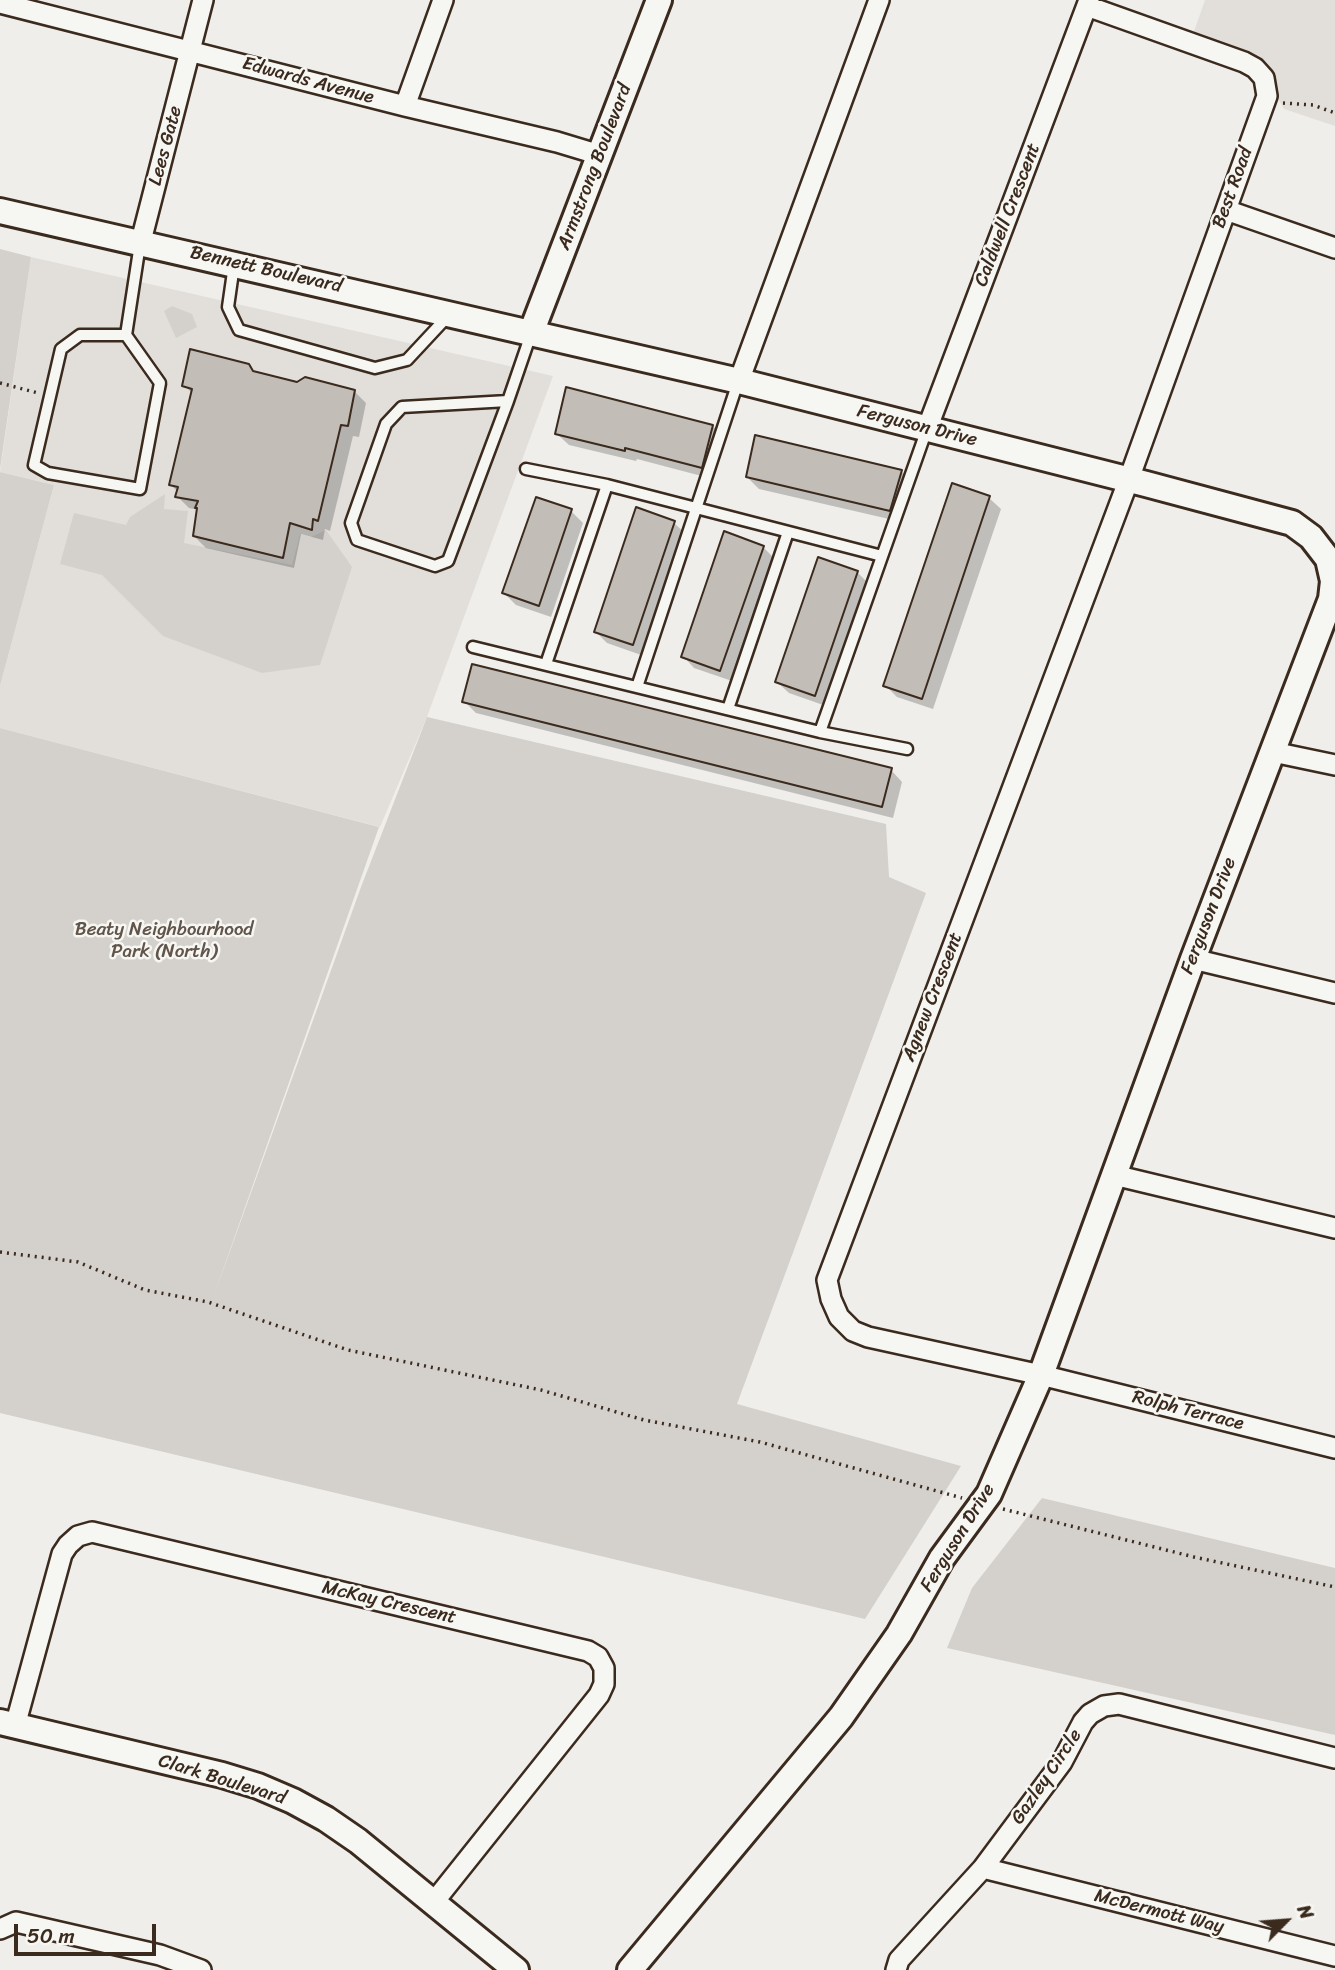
<!DOCTYPE html>
<style>
body{margin:0}
#map{position:relative;width:1335px;height:1970px;overflow:hidden;background:#efeeea;font-family:Sriracha,sans-serif}
canvas{display:block}
.north{position:absolute;left:1251px;top:1886px;width:70px;height:70px;-webkit-text-stroke:5px #f6f6f2;paint-order:stroke;rotate:65deg;font-size:19px;font-weight:700;line-height:28px;text-align:center;color:#3b2a1e}
.north::after{content:'';display:block;margin:auto;width:24px;height:32px;background:#3b2a1e;clip-path:polygon(50% 0,100% 100%,50% 72%,0 100%)}
.scale{position:absolute;left:14px;top:1924px;width:142px;height:32px;box-sizing:border-box;border:4px solid #3b2a1e;border-top:0;padding-left:9px;font-size:21px;line-height:24px;white-space:nowrap;color:#3b2a1e;-webkit-text-stroke:5px #f6f6f2;paint-order:stroke}
</style>
<div id="map">
<canvas width="1335" height="1970"></canvas>
<div class="north">N</div>
<div class="scale">50 m</div>
</div>
<script>
const context = document.querySelector('canvas').getContext('2d');
context.lineJoin = 'round';
function paint(path, color) {
  context.fillStyle = color;
  context.fill(path, 'evenodd');
}
function poly(rows) {
  const path = new Path2D();
  for (const r of rows) {
    path.moveTo(r[0], r[1]);
    for (let i = 2; i < r.length; i += 2) path.lineTo(r[i], r[i + 1]);
  }
  return path;
}
function trace(path, color, width, dash) {
  context.strokeStyle = color;
  context.lineWidth = width;
  context.lineCap = dash ? 'butt' : 'round';
  context.setLineDash(dash || []);
  context.stroke(path);
}
function drawText(font, color, halo, rows, align = 'center') {
  context.font = font + ' Sriracha,sans-serif';
  context.lineWidth = 5;
  context.setLineDash([]);
  context.textBaseline = 'middle';
  context.strokeStyle = halo;
  context.fillStyle = color;
  for (const [text, x, y, turn = 0] of rows) {
    context.save();
    context.translate(x, y);
    context.rotate((+turn || 0) * Math.PI / 180);
    context.textAlign = isNaN(turn) ? turn : align;
    if (halo) context.strokeText(text, 0, 0);
    context.fillText(text, 0, 0);
    context.restore();
  }
}
paint(poly([
 [1205,0,1335,0,1335,126,1284,109,1278,98,1272,72,1257,56,1192,37],
 [31,257,553,376,427,717,380,827,0,728,0,686,54,485,0,472]
]), '#e2dfdb');
paint(poly([
 [0,249,31,257,0,469],
 [172,306,192,314,197,327,176,338,164,311],
 [0,472,54,485,0,686],
 [165,494,164,509,188,511,184,543,292,565,300,534,311,537,326,530,352,567,320,665,262,673,163,636,102,575,60,564,74,513,126,525,130,517],
 [427,717,886,824,889,877,926,893,737,1404,961,1466,865,1619,0,1413,0,728,379,827,212,1301,361,887],
 [1042,1498,1335,1568,1335,1735,947,1648,972,1588]
]), '#d4d1cc');
paint(poly([
 [248,365,257,374,298,384,354,391,366,403,359,437,353,436,330,531,325,529,323,540,301,534,294,568,206,548,194,536,199,510,189,508,177,496,178,492,171,485,193,394,184,385],
 [567,389,713,426,724,438,713,479,637,459,636,461,569,445,557,434],
 [901,471,912,483,902,522,759,489,747,477],
 [989,498,1001,509,933,709,897,697,885,685],
 [537,499,571,511,583,523,551,617,516,605,504,593],
 [637,509,674,523,686,534,644,656,607,643,596,632],
 [763,547,775,559,732,681,694,668,683,656],
 [857,572,869,584,826,706,789,693,777,682],
 [464,701,891,770,902,782,893,818,476,713]
]), '#0003');
const building = poly([
 [190,349,249,364,253,371,297,382,305,377,355,390,348,426,341,425,318,521,313,519,312,530,290,523,283,558,193,536,197,508,195,508,198,501,175,497,178,487,169,485,192,389,182,386,190,349],
 [566,387,713,425,702,468,625,448,625,451,555,434,566,387],
 [755,435,902,470,890,511,746,477,755,435],
 [952,483,990,496,922,699,883,686,952,483],
 [536,497,572,509,539,606,502,593,536,497],
 [636,507,675,521,633,645,594,632,636,507],
 [724,531,764,546,720,671,681,657,724,531],
 [818,557,858,571,815,696,775,682,818,557],
 [472,664,892,768,882,807,462,702,472,664]
]);
paint(building, '#c2bdb7');
trace(building, '#3b2a1e', 2);
const service = poly([
 [234,265,228,307,239,330,375,368,407,360,448,316],
 [126,335,80,335,61,349,34,465,48,473,140,489,160,383,126,335,140,244],
 [508,401,448,561,435,566,357,540,351,523,386,424,402,407,508,401,531,334],
 [526,469,607,485,882,556],
 [473,647,820,732,907,749],
 [546,664,607,485],
 [637,687,738,382],
 [728,709,788,532],
 [820,732,927,429]
]);
const minor = poly([
 [0,3,405,106,557,142,600,155],
 [1087,6,1244,62,1255,68,1264,78,1267,96,1129,479,827,1280,831,1299,839,1317,853,1331,868,1337,1041,1375,1335,1448],
 [405,106,443,0],
 [1226,210,1335,248],
 [141,241,203,0],
 [739,381,879,0],
 [927,429,1089,0],
 [1273,752,1335,765],
 [1193,959,1335,993],
 [1114,1175,1335,1228],
 [15,1726,62,1554,68,1545,78,1536,92,1532,588,1651,598,1657,604,1668,604,1684,599,1695,433,1903],
 [983,1868,1335,1956],
 [0,1929,16,1922,160,1955,201,1970],
 [896,1970,899,1960,983,1868,1062,1762,1083,1722,1090,1714,1104,1706,1119,1704,1335,1758]
]);
const tertiary = poly([
 [0,211,739,381,1146,484,1292,523,1311,537,1328,559,1333,581,1331,599,1193,959,1041,1375,989,1494,942,1558,899,1634,841,1717,630,1970],
 [531,333,659,0],
 [0,1722,222,1775,258,1786,293,1801,326,1819,358,1841,516,1970]
]);
trace(service, '#3b2a1e', 15);
trace(minor, '#3b2a1e', 24);
trace(tertiary, '#3b2a1e', 30);
trace(poly([
 [1283,103,1313,105,1335,113],
 [0,383,38,393],
 [0,1252,78,1262,145,1290,208,1302,348,1350,541,1390,644,1420,760,1442,962,1498],
 [1003,1509,1194,1557,1335,1587]
]), '#3b2a1e', 3.5, [2, 5]);
trace(service, '#f6f6f2', 10);
trace(minor, '#f6f6f2', 19);
trace(tertiary, '#f6f6f2', 24);
drawText('19px', '#3b2a1e', '#f6f6f2', [
 ["Edwards Avenue",308,81,15],
 ["Lees Gate",166,146,-75],
 ["Armstrong Boulevard",595,167,-69],
 ["Best Road",1233,188,-70],
 ["Caldwell Crescent",1008,215,-69],
 ["Bennett Boulevard",266,270,13],
 ["Ferguson Drive",917,426,14],
 ["Ferguson Drive",1209,916,-69],
 ["Agnew Crescent",933,997,-69],
 ["Rolph Terrace",1188,1411,14],
 ["Ferguson Drive",958,1538,-58],
 ["McKay Crescent",389,1603,13],
 ["Gazley Circle",1047,1777,-56],
 ["Clark Boulevard",222,1780,17],
 ["McDermott Way",1159,1912,14]
]);
drawText('19px', '#61544a', '#f6f6f2', [
 ["Beaty Neighbourhood",164,930],
 ["Park (North)",164,952]
]);
</script>
